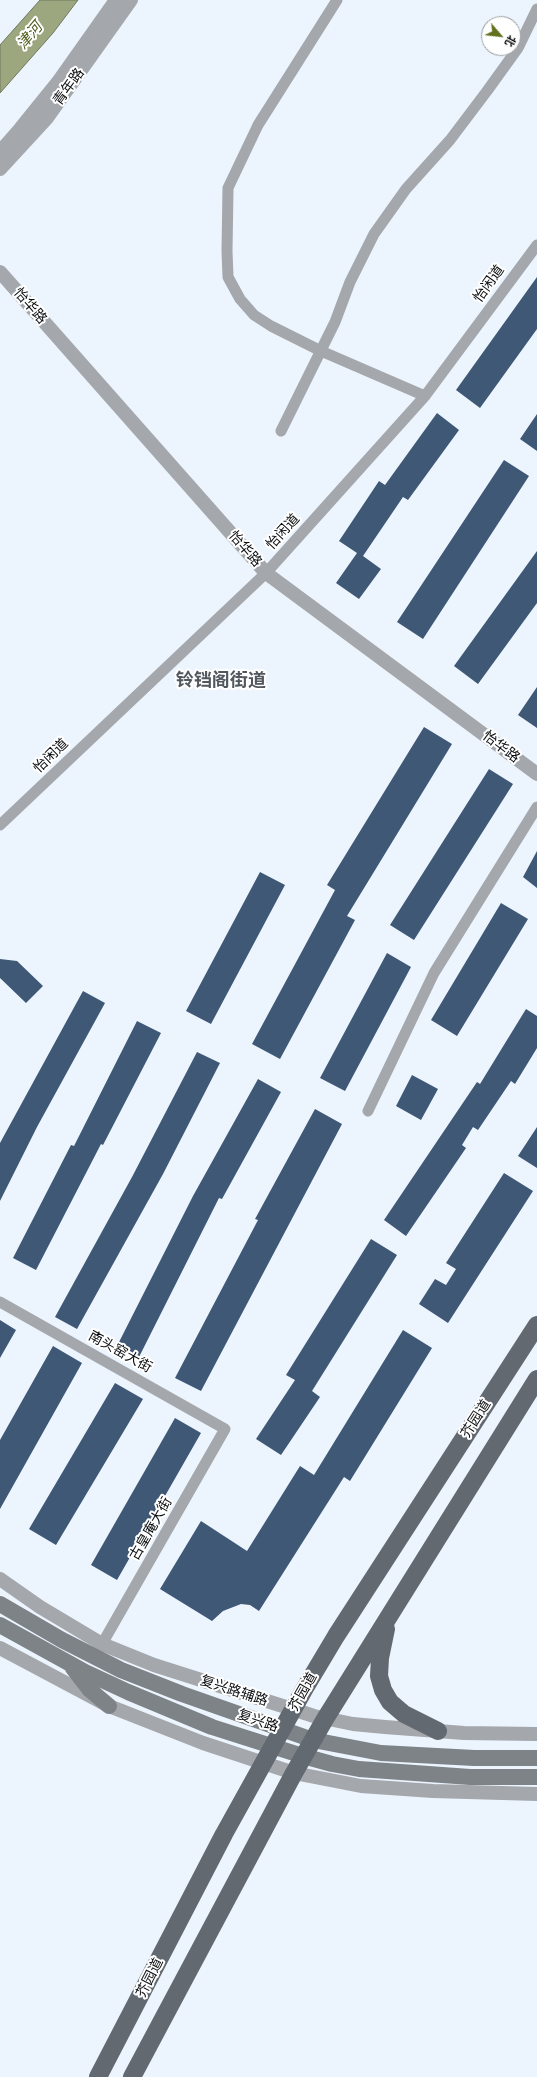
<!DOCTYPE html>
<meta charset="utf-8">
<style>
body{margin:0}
#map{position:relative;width:537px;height:2077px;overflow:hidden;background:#ecf4fe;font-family:"PT Serif","Noto Sans SC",serif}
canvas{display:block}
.north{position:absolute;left:481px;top:16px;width:40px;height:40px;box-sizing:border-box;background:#fff;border:1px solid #9d9e9f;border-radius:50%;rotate:118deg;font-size:11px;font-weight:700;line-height:16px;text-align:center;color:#0a0c0f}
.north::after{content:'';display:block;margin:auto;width:14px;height:18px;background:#61711e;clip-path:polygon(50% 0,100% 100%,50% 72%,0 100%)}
</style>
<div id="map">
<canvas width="537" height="2077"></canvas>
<div class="north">北</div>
</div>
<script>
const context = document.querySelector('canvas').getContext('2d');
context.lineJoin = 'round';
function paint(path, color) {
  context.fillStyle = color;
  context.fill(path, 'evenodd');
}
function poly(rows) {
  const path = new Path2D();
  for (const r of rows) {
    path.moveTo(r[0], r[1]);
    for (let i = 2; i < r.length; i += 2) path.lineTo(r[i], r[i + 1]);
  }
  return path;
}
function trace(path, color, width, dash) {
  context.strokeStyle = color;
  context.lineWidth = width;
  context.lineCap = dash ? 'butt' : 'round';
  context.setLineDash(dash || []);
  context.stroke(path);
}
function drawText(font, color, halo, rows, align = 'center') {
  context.font = font + ' "PT Serif","Noto Sans SC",serif';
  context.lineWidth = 4;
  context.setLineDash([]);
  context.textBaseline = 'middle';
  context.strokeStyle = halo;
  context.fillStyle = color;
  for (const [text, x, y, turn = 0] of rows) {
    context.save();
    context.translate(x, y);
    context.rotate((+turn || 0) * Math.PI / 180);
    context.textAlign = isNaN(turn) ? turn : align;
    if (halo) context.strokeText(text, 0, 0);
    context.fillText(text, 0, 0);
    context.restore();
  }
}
const water = poly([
 [40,0,78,0,53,33,0,93,0,45,40,0]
]);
paint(water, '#9da77f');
trace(water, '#71785d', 1);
paint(poly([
 [537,277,537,329,480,408,456,390],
 [437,413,459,430,408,500,403,497,363,556,381,569,359,599,336,583,357,553,339,541,379,481,385,485],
 [537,414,537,451,520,439],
 [504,460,529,476,423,639,397,622],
 [537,551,537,603,478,684,454,666],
 [537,687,537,728,518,715],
 [424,727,452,744,347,916,355,920,280,1059,252,1044,335,890,327,885],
 [489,769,513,784,414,940,390,925],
 [537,851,537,888,523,877],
 [260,872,285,885,211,1024,186,1011],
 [501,903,528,919,457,1036,431,1020],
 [387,953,411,967,345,1091,320,1078],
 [0,959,17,961,43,986,26,1003,0,978],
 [83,991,105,1003,37,1127,0,1201,0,1143],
 [526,1009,537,1016,537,1048,515,1084,511,1081,478,1130,473,1127,462,1145,466,1148,406,1236,384,1220,477,1082,480,1084],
 [137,1021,161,1033,103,1145,101,1144,36,1270,13,1258,71,1145,74,1146],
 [197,1052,220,1063,163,1174,77,1329,55,1317,132,1177],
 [412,1075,438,1089,421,1120,396,1106],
 [258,1079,281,1092,222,1199,219,1198,138,1359,116,1348,193,1196],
 [315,1109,342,1124,201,1391,175,1378,258,1220,255,1219],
 [537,1127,537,1168,518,1156],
 [504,1173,533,1191,448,1323,419,1304,435,1279,446,1285,456,1269,446,1263],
 [371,1239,397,1255,312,1391,320,1397,281,1455,256,1439,295,1380,286,1375],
 [0,1320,16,1330,0,1358],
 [403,1330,432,1348,350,1481,344,1477,259,1611,250,1605,241,1604,223,1611,212,1621,160,1589,201,1521,247,1551,300,1466,314,1475],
 [53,1346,82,1363,0,1509,0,1440],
 [115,1383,143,1399,56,1545,29,1529],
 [175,1418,201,1433,117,1580,91,1565]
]), '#3e5875');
trace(poly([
 [337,0,258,125,228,188,227,251,228,277,240,299,254,315,271,326,321,351,425,396],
 [281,431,335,322,350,282,374,234,406,189,450,140,487,91,518,48,537,9],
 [0,825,266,573,425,396,537,245],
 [368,1111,434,973,537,807],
 [0,1302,225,1429,102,1644]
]), '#a4a7ab', 11);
trace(poly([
 [0,152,20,129,58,82,116,0],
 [0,169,47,118,131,0],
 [0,272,266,573,537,774],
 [0,1579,40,1607,102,1644,154,1665,314,1716,353,1724,385,1727,464,1733,537,1734],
 [0,1648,109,1706,203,1743,294,1773,361,1786,433,1791,537,1794]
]), '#a4a7ab', 14);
trace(poly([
 [0,1604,62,1640,121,1670,182,1694,313,1740,381,1753,474,1758,537,1758],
 [0,1625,85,1672,128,1692,212,1727,303,1756,332,1764,359,1769,470,1777,537,1777],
 [73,1668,90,1690,109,1706]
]), '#7e8388', 16);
trace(poly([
 [386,1629,380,1658,379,1676,383,1690,390,1702,404,1714,438,1731],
 [98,2077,224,1834,305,1688,336,1636,537,1325],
 [132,2077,294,1773,325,1719,537,1379]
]), '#636970', 18);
drawText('14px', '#0a0c0f', '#fff', [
 ["青年路",69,87,-54],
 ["怡闲道",489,284,-54],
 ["怡华路",30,306,49],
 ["怡闲道",283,532,-48],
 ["怡华路",245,549,49],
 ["怡华路",501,747,37],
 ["怡闲道",51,756,-44],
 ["南头窑大街",120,1352,29],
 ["芥园道",476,1419,-57],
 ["古皇庵大街",151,1529,-60],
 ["复兴路辅路",234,1691,18],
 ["芥园道",303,1692,-60],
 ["复兴路",258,1721,19],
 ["芥园道",150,1978,-63]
]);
drawText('italic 15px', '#4d591b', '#fff', [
 ["津河",30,36,-50]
]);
drawText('bold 18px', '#50575f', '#fff', [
 ["铃铛阁街道",221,681]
]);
</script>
